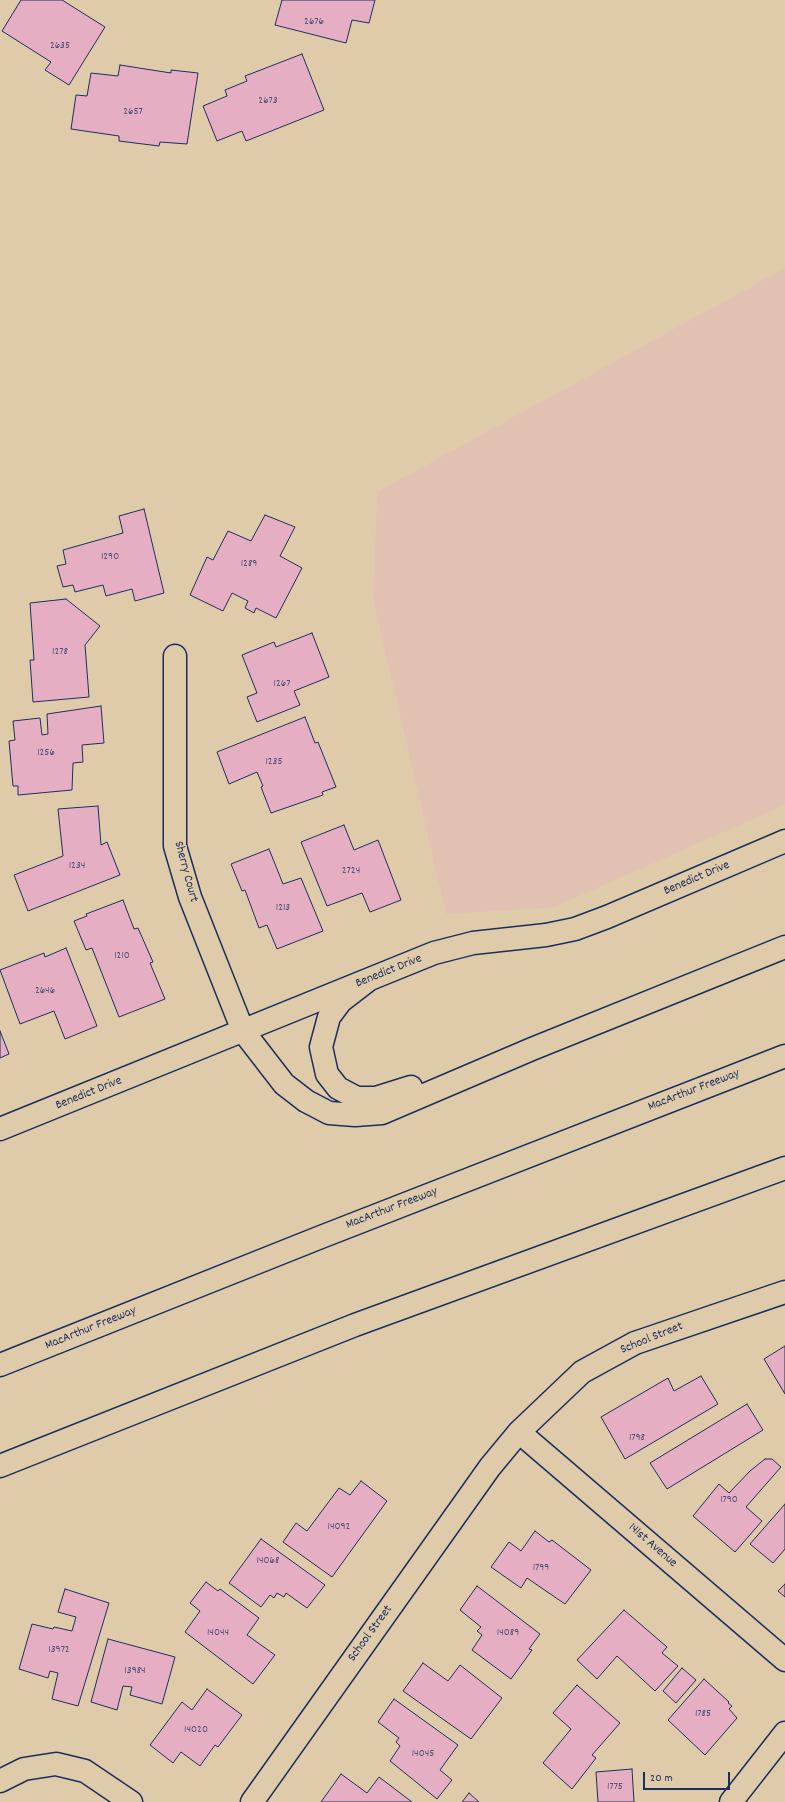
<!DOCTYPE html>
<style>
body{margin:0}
#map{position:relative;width:785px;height:1802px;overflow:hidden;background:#dfcbaa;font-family:Dekko,sans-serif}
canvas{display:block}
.scale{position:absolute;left:643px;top:1772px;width:87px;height:18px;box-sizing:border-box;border:2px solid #1b2f5e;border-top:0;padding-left:5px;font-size:12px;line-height:14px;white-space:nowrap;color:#1b2f5e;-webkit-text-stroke:3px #dfcbaa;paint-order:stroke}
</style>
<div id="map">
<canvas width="785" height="1802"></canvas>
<div class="scale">20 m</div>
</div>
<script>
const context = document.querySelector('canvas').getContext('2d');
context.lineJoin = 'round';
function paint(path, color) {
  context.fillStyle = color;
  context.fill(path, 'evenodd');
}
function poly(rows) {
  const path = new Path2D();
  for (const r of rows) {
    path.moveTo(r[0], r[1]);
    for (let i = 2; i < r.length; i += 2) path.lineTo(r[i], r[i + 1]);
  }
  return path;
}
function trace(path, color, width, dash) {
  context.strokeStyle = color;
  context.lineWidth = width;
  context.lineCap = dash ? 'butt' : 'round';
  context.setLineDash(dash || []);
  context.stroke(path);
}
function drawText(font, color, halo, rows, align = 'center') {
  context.font = font + ' Dekko,sans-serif';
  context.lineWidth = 3;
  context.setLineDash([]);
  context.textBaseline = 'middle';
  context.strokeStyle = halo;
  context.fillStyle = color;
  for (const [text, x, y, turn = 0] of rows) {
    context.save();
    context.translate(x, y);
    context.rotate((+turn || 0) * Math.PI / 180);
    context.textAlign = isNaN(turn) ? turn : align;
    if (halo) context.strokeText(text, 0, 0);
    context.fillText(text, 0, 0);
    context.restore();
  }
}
paint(poly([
 [785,268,785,805,552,908,446,914,373,599,377,492]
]), '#e1c2b2');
const building = poly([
 [21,0,62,0,105,27,69,85,45,70,51,62,2,31,21,0],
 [282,0,375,0,369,23,352,20,346,43,275,25,282,0],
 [302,54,324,110,246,141,242,131,217,141,203,106,227,96,225,90,247,81,245,76,302,54],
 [120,65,171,73,171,70,198,73,187,144,160,142,159,146,119,141,119,136,71,129,76,95,87,96,91,73,118,76,120,65],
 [144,509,164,593,135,601,132,589,106,596,103,585,75,592,73,585,63,587,57,566,66,564,63,550,123,533,119,516,144,509],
 [265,515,295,527,280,556,302,568,276,618,256,608,254,613,245,608,248,601,232,593,223,611,190,595,207,557,213,560,228,531,251,541,265,515],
 [66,599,100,626,85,645,89,697,33,702,30,660,34,660,30,603,66,599],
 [312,633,329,677,294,691,300,705,257,722,247,697,257,693,242,655,274,642,276,647,312,633],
 [101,706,104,743,82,745,83,762,73,763,72,790,18,795,18,786,13,786,9,741,15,740,13,721,40,718,42,735,48,734,47,714,101,706],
 [305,717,315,743,318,742,336,787,322,792,323,795,271,813,261,787,263,786,257,772,229,784,217,752,305,717],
 [98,806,101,845,107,842,120,875,28,911,14,875,63,856,58,809,98,806],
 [344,825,354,850,378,840,401,900,370,912,362,893,327,906,301,842,344,825],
 [269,849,283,884,301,878,323,931,277,949,267,925,259,928,245,890,242,891,231,864,269,849],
 [123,900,134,929,138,928,153,962,150,963,165,999,119,1017,92,948,86,950,74,921,87,916,86,914,123,900],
 [66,948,97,1026,65,1039,54,1011,20,1024,0,970,44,953,45,957,66,948],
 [0,1031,9,1054,0,1058,0,1031],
 [785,1346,785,1394,764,1359,785,1346],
 [701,1376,718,1404,625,1459,601,1417,668,1378,674,1391,701,1376],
 [747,1404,763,1430,667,1489,650,1463,747,1404],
 [765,1459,772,1459,781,1467,746,1507,762,1521,735,1552,693,1516,719,1484,729,1493,750,1471,765,1459],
 [361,1481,387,1501,332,1577,283,1542,296,1523,307,1531,339,1488,350,1495,361,1481],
 [785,1504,785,1549,773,1563,750,1544,785,1504],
 [535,1531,549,1542,552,1540,591,1570,565,1604,527,1578,521,1588,491,1567,509,1542,521,1551,535,1531],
 [261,1539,325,1585,307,1608,286,1593,284,1597,277,1593,274,1598,270,1595,261,1607,229,1583,261,1539],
 [206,1582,218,1591,220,1589,259,1618,247,1635,275,1655,253,1684,185,1632,200,1611,190,1603,206,1582],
 [785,1584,785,1597,778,1591,785,1584],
 [477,1586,540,1634,529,1649,532,1650,511,1679,472,1650,482,1635,477,1631,481,1627,460,1610,477,1586],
 [65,1589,109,1603,78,1706,52,1699,58,1673,50,1671,48,1678,19,1669,32,1624,53,1629,54,1627,72,1631,76,1617,58,1612,65,1589],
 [624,1610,667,1647,662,1653,678,1666,655,1691,617,1656,597,1679,577,1660,624,1610],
 [108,1639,175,1657,162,1704,130,1695,132,1687,123,1686,117,1710,91,1702,108,1639],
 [423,1663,448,1681,460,1665,502,1698,471,1739,403,1691,423,1663],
 [682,1668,696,1680,676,1703,663,1691,682,1668],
 [704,1679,729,1702,728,1703,732,1706,729,1709,737,1718,705,1755,668,1720,704,1679],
 [577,1685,620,1723,592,1755,596,1758,572,1789,543,1763,571,1729,553,1713,577,1685],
 [207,1689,242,1715,218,1747,215,1745,200,1766,181,1752,173,1763,150,1745,182,1702,192,1710,207,1689],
 [394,1699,458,1745,440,1770,452,1780,437,1799,390,1761,400,1746,396,1742,399,1738,378,1722,394,1699],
 [632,1769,634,1802,598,1802,596,1772,632,1769],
 [341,1774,367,1793,379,1777,412,1802,321,1802,341,1774],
 [469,1793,479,1802,462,1802,469,1793]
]);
paint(building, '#e6aec3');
trace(building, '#1b2f5e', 1);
const minor = poly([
 [175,656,175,846,190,897,243,1031],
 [0,1129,434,953,473,943,546,935,575,929,607,917,785,841],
 [519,1432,785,1660],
 [0,1781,24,1769,56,1764,85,1771,131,1802],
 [252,1802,490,1467,519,1432,582,1372,635,1343,785,1292],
 [731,1802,785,1733]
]);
const highway = poly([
 [367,981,341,1001,329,1017,321,1047,327,1074,338,1088,357,1098,376,1098,411,1087],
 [243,1031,284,1084,306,1101,329,1113,355,1115,382,1113,532,1049,785,947],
 [0,1365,321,1237,785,1056],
 [0,1466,355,1325,785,1168]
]);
trace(minor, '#1b2f5e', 25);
trace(highway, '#1b2f5e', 25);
trace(minor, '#dfcbaa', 22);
trace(highway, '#dfcbaa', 22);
drawText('11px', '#4e4f77', null, [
 ["2676",314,22],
 ["2635",60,46],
 ["2673",268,101],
 ["2657",133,112],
 ["1290",110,557],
 ["1289",249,564],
 ["1278",60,652],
 ["1267",282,684],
 ["1256",46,753],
 ["1235",274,762],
 ["1234",77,866],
 ["2724",351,871],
 ["1213",283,908],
 ["1210",122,956],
 ["2646",45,991],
 ["1798",637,1438],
 ["1790",729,1500],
 ["14092",339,1527],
 ["14068",268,1561],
 ["1799",541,1568],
 ["14044",218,1633],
 ["14089",508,1633],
 ["13972",59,1650],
 ["13984",135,1671],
 ["1785",703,1714],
 ["14020",196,1730],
 ["14045",423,1754],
 ["1775",615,1787]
]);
drawText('13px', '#1b2f5e', '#dfcbaa', [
 ["Sherry Court",185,872,75],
 ["Benedict Drive",697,879,-23],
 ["Benedict Drive",389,972,-22],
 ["MacArthur Freeway",694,1091,-21],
 ["Benedict Drive",89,1094,-22],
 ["MacArthur Freeway",392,1209,-21],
 ["MacArthur Freeway",91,1329,-22],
 ["School Street",652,1339,-22],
 ["141st Avenue",652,1546,41],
 ["School Street",371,1634,-54]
]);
</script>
